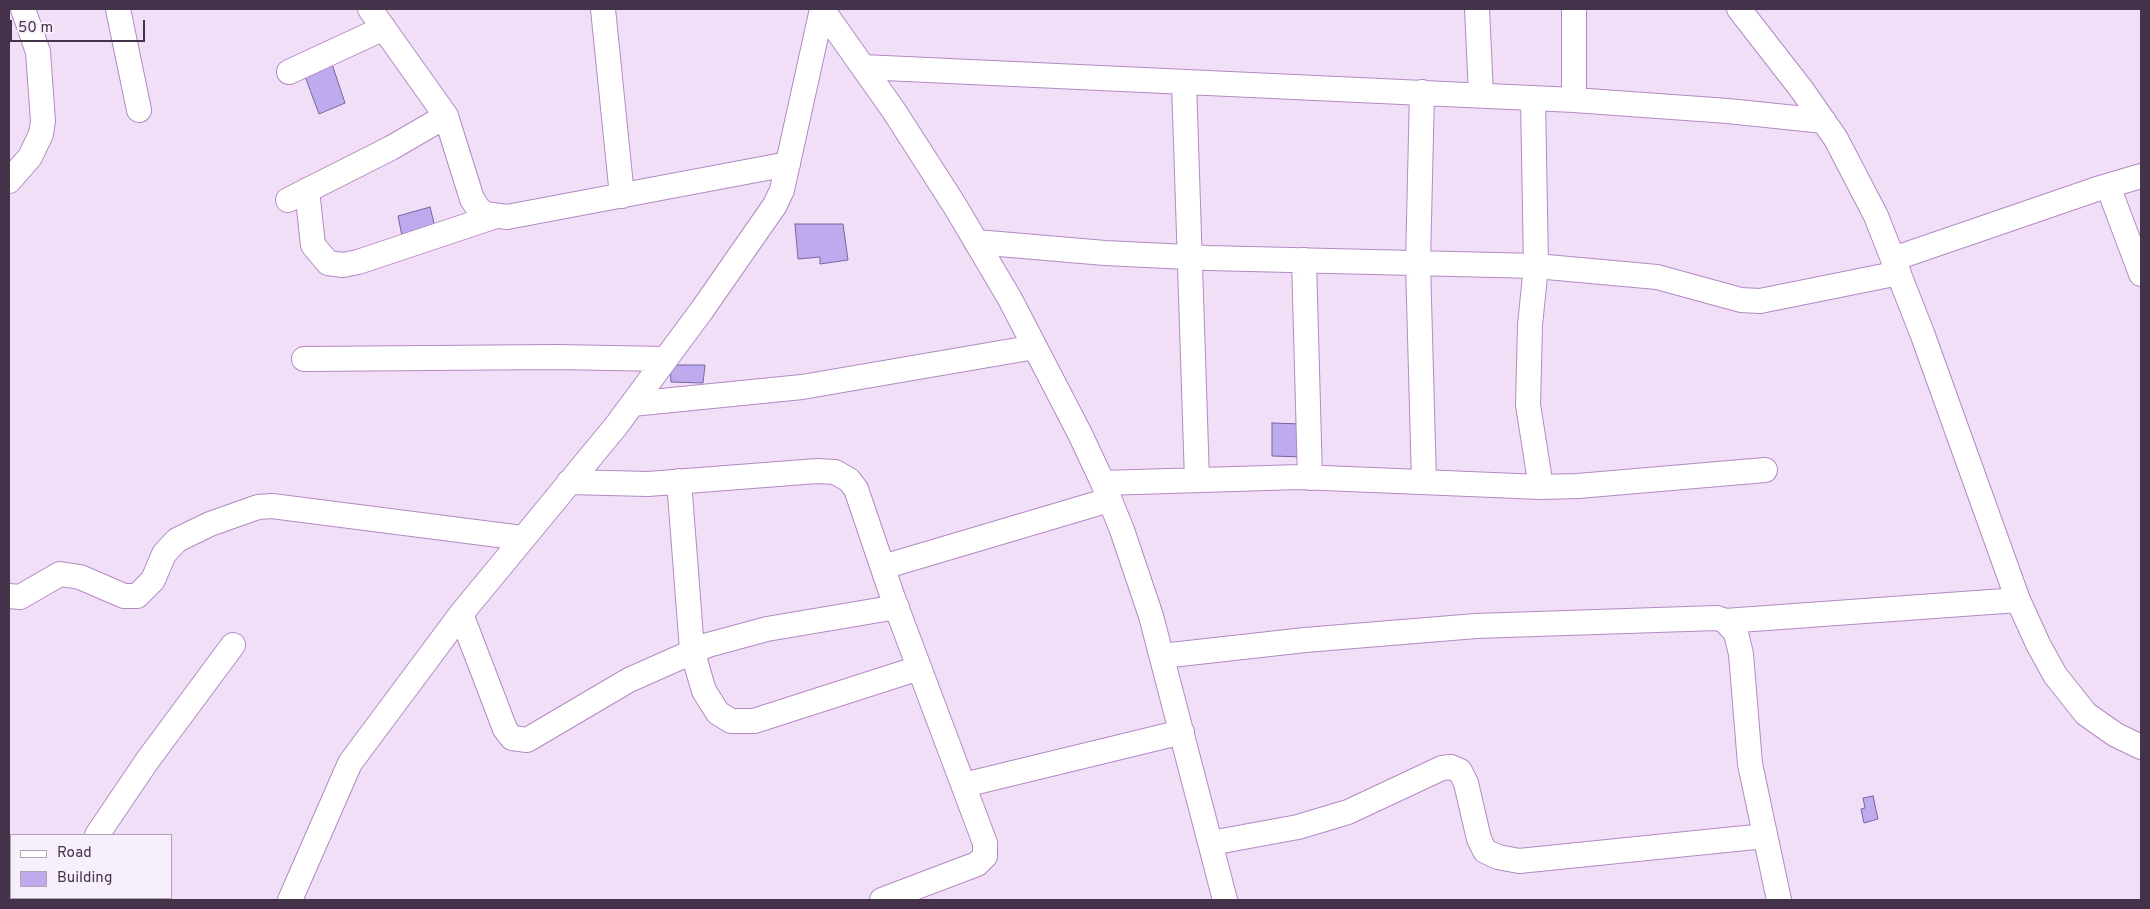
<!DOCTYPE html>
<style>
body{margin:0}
#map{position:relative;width:2150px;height:909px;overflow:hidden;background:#f1dff7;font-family:Overpass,sans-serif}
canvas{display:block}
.frame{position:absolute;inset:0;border:10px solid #44324a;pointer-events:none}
.legend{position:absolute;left:10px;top:834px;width:162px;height:65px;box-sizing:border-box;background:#f8effc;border:1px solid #b0a3b5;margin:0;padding:6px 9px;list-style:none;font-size:15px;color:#44324a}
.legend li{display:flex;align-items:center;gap:10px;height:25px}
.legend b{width:25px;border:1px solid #b0a3b5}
.scale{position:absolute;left:10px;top:20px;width:135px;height:22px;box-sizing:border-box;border:2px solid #44324a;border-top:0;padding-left:6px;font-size:15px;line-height:18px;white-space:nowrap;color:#44324a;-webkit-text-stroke:4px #f8effc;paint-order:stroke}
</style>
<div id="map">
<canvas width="2150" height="909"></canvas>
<div class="frame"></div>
<ul class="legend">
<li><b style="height:6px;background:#fff"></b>Road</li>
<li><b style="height:14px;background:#beabee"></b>Building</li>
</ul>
<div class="scale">50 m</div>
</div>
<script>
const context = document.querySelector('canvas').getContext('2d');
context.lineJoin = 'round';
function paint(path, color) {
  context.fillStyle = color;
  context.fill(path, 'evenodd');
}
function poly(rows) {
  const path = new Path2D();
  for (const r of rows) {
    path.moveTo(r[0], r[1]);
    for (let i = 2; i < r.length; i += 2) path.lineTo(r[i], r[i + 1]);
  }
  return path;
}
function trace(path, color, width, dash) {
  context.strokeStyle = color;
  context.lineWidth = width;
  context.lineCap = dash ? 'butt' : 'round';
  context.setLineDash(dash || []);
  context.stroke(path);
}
const building = poly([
 [331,61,345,103,319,114,303,71,331,61],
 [430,207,436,231,403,241,398,216,430,207],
 [795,224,843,224,848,260,820,264,820,257,798,259,795,224],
 [670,365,705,365,703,383,671,382,670,365],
 [1272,423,1301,424,1304,457,1272,456,1272,423],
 [1873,796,1878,819,1864,823,1861,809,1865,808,1863,798,1873,796]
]);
paint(building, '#beabee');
trace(building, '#7765a2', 1);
const minor = poly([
 [118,9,139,110],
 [370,9,446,116,472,199,478,208,485,214,507,217,788,164],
 [603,9,622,196],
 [822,9,894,111,955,206,1010,299,1080,434,1103,483,1122,530,1151,616,1225,900],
 [1477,9,1481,95],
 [1574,9,1574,100],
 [1739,9,1802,90,1836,139,1876,216,1922,333,2018,600,2038,644,2055,675,2086,714,2116,735,2141,747],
 [863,67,1574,100,1728,111,1824,121],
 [289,72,384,28],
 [1184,82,1197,480],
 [1422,92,1418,263,1424,482],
 [1533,98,1536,266,1530,325,1528,405,1541,487],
 [9,181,30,157,41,134,43,121,38,52,23,9],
 [2108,186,2141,274],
 [307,190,313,245,328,263,343,265,358,262,493,217],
 [288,200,391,148,446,116],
 [976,242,1105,253,1208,258,1536,266,1657,277,1741,300,1760,301,1899,273],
 [1893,259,2097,189,2141,176],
 [1304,260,1310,478],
 [304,359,556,357,665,359],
 [632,404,802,387,1035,347],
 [679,481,692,650,704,691,718,713,731,721,754,721,919,668],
 [569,482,648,484,817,471,835,472,849,480,856,489,893,598,985,843,985,856,977,864,882,900],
 [1103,483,1300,477,1541,487,1578,486,1765,470],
 [883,567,1109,500],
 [9,596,20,597,60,574,80,577,124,596,137,596,153,580,164,554,177,540,210,524,258,507,272,506,522,538],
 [461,614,505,729,512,738,527,740,629,680,708,645,767,629,897,607],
 [1725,621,2018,600],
 [1162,656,1305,640,1476,626,1717,618,1725,621,1736,633,1741,654,1750,764,1779,900],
 [964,785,1182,732],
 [97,835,147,761,233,645],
 [1211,843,1298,827,1348,812,1442,768,1451,767,1460,771,1466,783,1479,839,1485,851,1498,857,1519,861,1765,836],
 [65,900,66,898],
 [290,900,350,763,461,614,616,426,702,310,775,205,782,190,822,9]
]);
trace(minor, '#b489c3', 26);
trace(minor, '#fff', 24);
</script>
